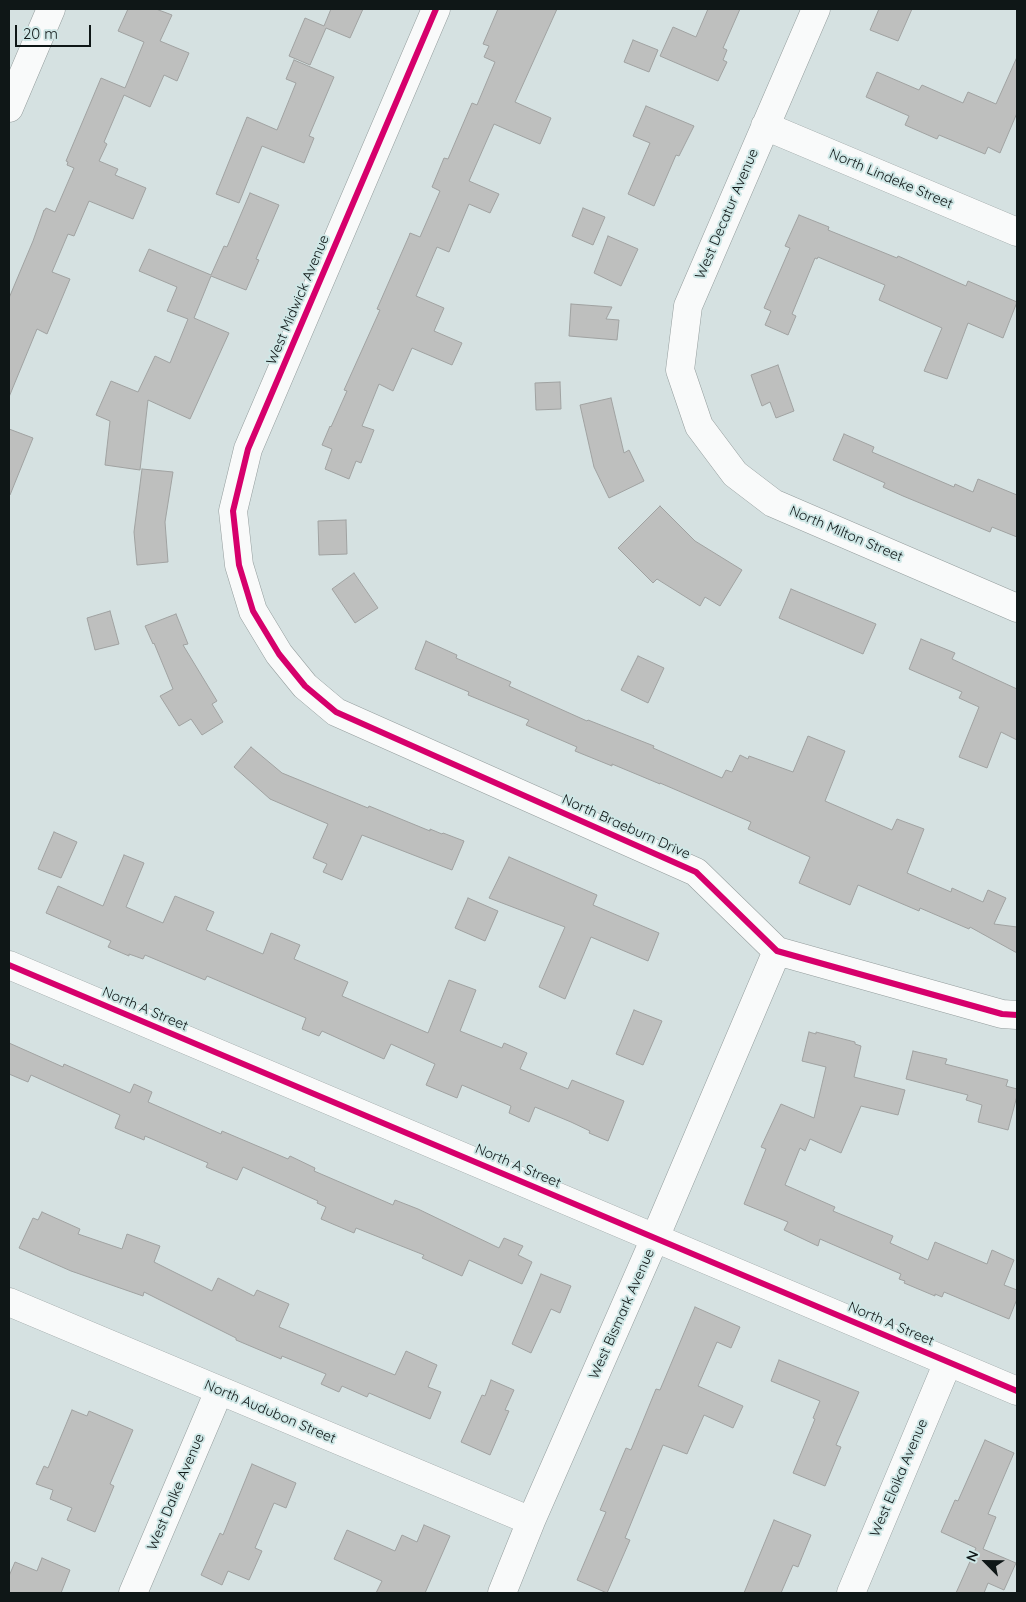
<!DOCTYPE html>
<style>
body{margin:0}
#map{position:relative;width:1026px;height:1602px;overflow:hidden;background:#d5e1e1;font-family:Quicksand,sans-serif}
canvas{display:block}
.frame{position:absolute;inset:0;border:10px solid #0f1717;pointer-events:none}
.north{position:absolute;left:961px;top:1537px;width:50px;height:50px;-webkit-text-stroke:4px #cfe7e6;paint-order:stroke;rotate:293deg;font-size:14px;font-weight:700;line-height:20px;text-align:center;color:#0f1717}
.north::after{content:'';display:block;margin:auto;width:18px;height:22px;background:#0f1717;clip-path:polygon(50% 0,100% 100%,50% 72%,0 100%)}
.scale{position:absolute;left:15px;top:25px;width:76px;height:22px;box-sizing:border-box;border:2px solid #0f1717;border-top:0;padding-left:6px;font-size:15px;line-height:18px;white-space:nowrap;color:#0f1717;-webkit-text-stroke:4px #cfe7e6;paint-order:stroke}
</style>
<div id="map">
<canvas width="1026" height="1602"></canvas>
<div class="frame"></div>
<div class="north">N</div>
<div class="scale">20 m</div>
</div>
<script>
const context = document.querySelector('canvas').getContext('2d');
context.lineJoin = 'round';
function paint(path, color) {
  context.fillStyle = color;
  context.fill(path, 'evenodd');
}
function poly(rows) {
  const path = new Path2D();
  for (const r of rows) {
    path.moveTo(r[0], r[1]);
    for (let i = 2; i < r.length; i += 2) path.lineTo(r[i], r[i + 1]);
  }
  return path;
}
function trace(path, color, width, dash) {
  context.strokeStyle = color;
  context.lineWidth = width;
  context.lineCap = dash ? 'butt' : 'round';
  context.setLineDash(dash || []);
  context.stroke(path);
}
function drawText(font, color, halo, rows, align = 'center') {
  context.font = font + ' Quicksand,sans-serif';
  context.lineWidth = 4;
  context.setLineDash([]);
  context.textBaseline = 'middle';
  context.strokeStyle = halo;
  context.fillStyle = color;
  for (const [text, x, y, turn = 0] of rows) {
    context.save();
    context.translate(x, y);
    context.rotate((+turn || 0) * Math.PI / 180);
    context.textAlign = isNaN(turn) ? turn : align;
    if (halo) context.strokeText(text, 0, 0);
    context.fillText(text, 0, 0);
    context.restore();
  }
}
const building = poly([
 [128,9,156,9,172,15,160,41,189,53,177,81,164,75,150,107,124,95,104,142,107,144,99,161,118,169,115,175,146,188,133,219,89,201,74,236,68,234,52,272,70,279,47,334,37,329,9,397,9,298,33,241,44,210,45,210,46,208,55,212,74,168,67,165,68,162,66,161,101,78,125,88,144,42,118,31,128,9],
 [331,9,363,9,350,38,326,28,310,65,289,56,305,18,324,26,331,9],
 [498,9,557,9,515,102,551,118,540,144,494,124,469,181,499,194,490,213,469,204,449,252,437,247,416,296,444,308,434,331,462,343,452,365,412,348,393,391,379,384,362,426,374,430,361,463,356,461,349,479,325,469,332,449,322,445,330,426,331,427,347,391,344,390,380,310,377,309,409,236,410,233,420,237,440,191,432,187,444,158,448,159,472,103,477,105,495,62,484,57,489,46,483,44,498,9],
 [708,9,740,9,723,48,727,50,723,60,727,62,718,81,660,56,673,27,696,37,708,9],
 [879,9,912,9,898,41,870,30,879,9],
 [633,40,658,50,649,72,624,62,633,40],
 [1017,57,1017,113,1000,153,988,147,985,154,939,135,937,139,905,125,909,116,866,97,877,72,919,90,922,85,963,103,968,92,996,104,1017,57],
 [294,60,334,77,309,136,314,138,304,163,262,146,239,203,216,194,247,117,277,130,296,83,286,79,294,60],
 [646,106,694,126,679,156,676,155,654,206,628,194,650,143,633,136,646,106],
 [250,193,279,205,256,259,259,260,246,290,211,276,194,318,229,333,190,419,148,400,140,470,105,465,110,421,96,415,111,381,138,392,155,356,170,363,188,319,167,311,177,287,139,271,149,249,211,275,224,246,227,247,250,193],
 [583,208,605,217,593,245,572,236,583,208],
 [799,215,829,227,828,230,897,258,898,256,966,286,968,281,1017,302,1003,338,968,323,947,379,924,371,942,328,879,300,885,285,818,257,817,259,815,258,792,314,796,316,788,335,765,325,771,311,764,308,790,248,785,246,799,215],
 [608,236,638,249,621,286,594,273,608,236],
 [571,304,612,307,606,319,619,320,617,340,569,336,571,304],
 [778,365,794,411,776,418,770,402,762,406,751,375,778,365],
 [560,382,561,409,536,410,535,383,560,382],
 [611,398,624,453,629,450,644,481,609,498,594,467,580,405,611,398],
 [9,429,33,438,10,495,9,495,9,429],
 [844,434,874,447,872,452,954,487,955,484,973,492,978,479,1017,495,1017,537,992,527,990,532,903,496,883,487,885,483,833,460,844,434],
 [142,469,173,472,165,522,168,562,137,565,134,532,142,469],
 [660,506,695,541,742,570,720,606,705,597,700,606,657,579,653,583,618,548,660,506],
 [346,520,347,554,319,555,318,521,346,520],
 [354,573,378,608,355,623,332,589,354,573],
 [791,589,876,624,863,654,779,618,791,589],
 [110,611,119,644,95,650,87,618,110,611],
 [176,614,188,644,183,645,217,701,212,704,223,722,202,735,191,719,179,726,160,696,173,689,154,643,153,644,145,626,176,614],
 [921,639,955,653,952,659,1017,689,1017,740,1001,732,987,768,959,757,979,707,959,698,962,692,909,669,921,639],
 [426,641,457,655,456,658,511,682,509,686,587,721,588,720,654,746,653,748,722,778,726,770,732,772,740,755,748,759,749,756,793,772,808,736,845,751,825,801,892,830,897,819,924,829,907,873,951,892,952,888,983,902,988,890,1006,898,994,924,1017,927,1017,953,970,927,969,929,920,908,919,911,858,885,850,905,799,883,810,857,748,829,751,822,660,783,660,784,612,764,612,766,575,751,577,747,526,725,529,720,468,695,469,692,415,669,426,641],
 [638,656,664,668,648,703,621,690,638,656],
 [251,747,282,773,368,808,369,806,430,831,430,829,442,834,443,833,464,841,452,870,362,835,342,880,323,872,327,864,313,858,328,824,270,799,234,767,251,747],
 [54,832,77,842,61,878,38,869,54,832],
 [124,855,144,863,126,907,163,923,175,896,214,912,206,930,263,954,271,933,300,945,294,959,348,982,342,996,428,1033,449,980,476,990,460,1031,502,1048,504,1043,527,1053,520,1069,568,1089,572,1080,624,1101,608,1141,589,1133,590,1131,571,1122,535,1107,529,1122,509,1113,511,1106,462,1085,457,1098,426,1085,435,1064,391,1044,384,1059,322,1031,319,1036,302,1029,306,1018,207,976,205,980,145,955,143,959,129,954,129,956,108,947,111,941,46,913,58,886,103,906,124,855],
 [509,857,597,895,593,905,659,933,648,961,591,937,565,999,539,987,565,927,489,898,509,857],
 [468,898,498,911,485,941,455,928,468,898],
 [634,1010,662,1021,643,1065,616,1054,634,1010],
 [809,1032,816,1034,816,1032,855,1042,855,1044,861,1046,854,1077,905,1090,898,1115,861,1106,841,1153,810,1139,805,1151,800,1148,785,1185,835,1207,833,1211,893,1236,890,1243,928,1260,935,1242,987,1264,992,1250,1014,1260,1004,1285,1017,1290,1017,1299,1009,1319,944,1292,942,1297,935,1294,935,1296,904,1283,905,1281,899,1279,901,1274,820,1239,818,1246,784,1230,788,1222,744,1204,766,1149,761,1147,781,1104,814,1118,826,1067,802,1061,809,1032],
 [9,1043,63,1067,64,1064,130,1093,134,1084,152,1092,148,1102,221,1134,222,1131,288,1159,290,1156,315,1168,314,1171,393,1205,395,1200,418,1209,499,1248,504,1238,523,1246,518,1255,532,1262,522,1284,469,1260,462,1276,422,1258,424,1255,356,1228,354,1233,321,1219,326,1207,317,1203,318,1201,243,1167,237,1180,206,1167,208,1163,145,1136,144,1140,115,1128,120,1115,91,1102,31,1075,28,1082,9,1074,9,1043],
 [913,1051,947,1059,945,1064,1008,1080,1006,1086,1017,1089,1017,1096,1008,1130,978,1122,982,1105,966,1100,968,1095,906,1079,913,1051],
 [42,1212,80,1229,78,1234,122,1249,127,1234,160,1246,154,1262,212,1291,218,1278,254,1296,257,1290,289,1304,279,1327,395,1375,406,1351,437,1365,428,1387,441,1392,430,1419,369,1393,367,1397,342,1386,339,1392,321,1384,326,1374,282,1356,281,1359,236,1340,236,1338,144,1292,143,1296,71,1271,19,1248,33,1218,38,1220,42,1212],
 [541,1274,571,1286,560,1313,551,1309,531,1353,512,1344,541,1274],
 [695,1307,740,1327,731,1348,717,1342,698,1386,743,1406,733,1428,704,1415,687,1454,663,1445,625,1538,630,1540,607,1593,577,1580,606,1512,600,1510,626,1448,631,1450,656,1389,660,1390,695,1307],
 [779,1360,859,1392,836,1445,841,1447,825,1486,793,1473,815,1419,813,1418,820,1401,771,1381,779,1360],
 [491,1380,514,1390,505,1410,509,1411,490,1455,461,1442,482,1395,485,1396,491,1380],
 [72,1410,87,1416,89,1411,133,1430,110,1484,114,1486,95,1532,67,1520,72,1508,50,1499,53,1490,36,1484,44,1466,48,1468,72,1410],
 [985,1440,1014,1453,988,1514,996,1517,983,1549,1016,1563,1004,1590,988,1583,984,1593,956,1593,976,1548,941,1532,955,1500,958,1501,985,1440],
 [252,1464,296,1483,286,1508,274,1503,255,1548,262,1551,249,1580,228,1571,222,1585,201,1575,220,1533,223,1535,252,1464],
 [774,1520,811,1535,798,1567,793,1565,781,1593,744,1593,774,1520],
 [424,1525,450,1536,425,1593,376,1593,382,1581,334,1559,347,1530,395,1551,402,1535,417,1542,424,1525],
 [42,1558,70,1570,61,1593,9,1593,9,1576,15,1562,37,1571,42,1558]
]);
paint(building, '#bebfbe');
trace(building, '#a0a2a1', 1);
const minor = poly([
 [436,9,248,449,233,511,239,565,253,611,279,654,305,686,336,712,696,872,777,951,1002,1014,1017,1015],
 [816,9,688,306,680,370,699,426,735,474,773,503,1017,608],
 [765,126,1017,232],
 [9,965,1017,1391],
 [9,1302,531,1521],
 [133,1593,219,1391],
 [502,1593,531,1521,655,1238,777,951],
 [851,1593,948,1362]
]);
const major = poly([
 [9,108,51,9]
]);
trace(minor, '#949d9d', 29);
trace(major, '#949d9d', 29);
trace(minor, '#f9fafa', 28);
trace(major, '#f9fafa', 28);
trace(poly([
 [436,9,248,449,233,511,239,565,253,611,279,654,305,686,336,712,696,872,777,951,1002,1014,1017,1015],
 [9,965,1017,1391]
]), '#d6006c', 6);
drawText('14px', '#0f1717', '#cfe7e6', [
 ["North Lindeke Street",891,179,23],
 ["West Decatur Avenue",727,214,-67],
 ["West Midwick Avenue",298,300,-67],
 ["North Milton Street",846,534,23],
 ["North Braeburn Drive",626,827,24],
 ["North A Street",145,1009,23],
 ["North A Street",518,1166,23],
 ["West Bismark Avenue",622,1314,-66],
 ["North A Street",891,1324,23],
 ["North Audubon Street",270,1412,23],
 ["West Eloika Avenue",899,1478,-67],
 ["West Dalke Avenue",176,1492,-67]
]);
</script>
